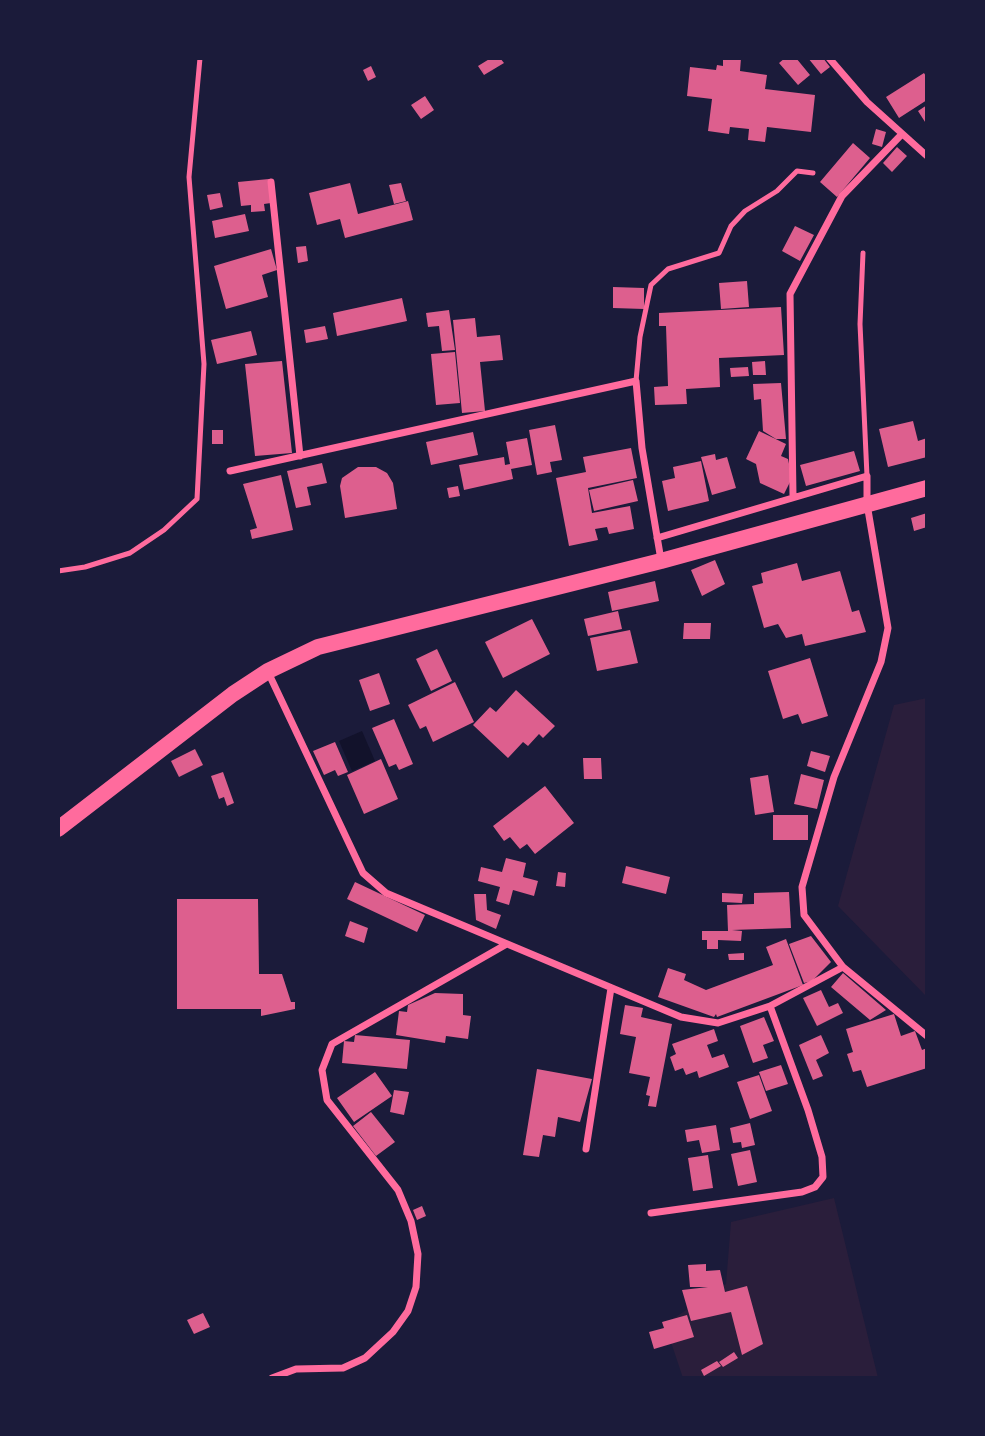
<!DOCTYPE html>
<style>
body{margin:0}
#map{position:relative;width:985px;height:1436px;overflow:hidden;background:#1b1b3a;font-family:Commissioner,sans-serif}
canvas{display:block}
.frame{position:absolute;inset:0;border:60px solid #1b1b3a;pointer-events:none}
</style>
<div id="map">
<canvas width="985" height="1436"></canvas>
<div class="frame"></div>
</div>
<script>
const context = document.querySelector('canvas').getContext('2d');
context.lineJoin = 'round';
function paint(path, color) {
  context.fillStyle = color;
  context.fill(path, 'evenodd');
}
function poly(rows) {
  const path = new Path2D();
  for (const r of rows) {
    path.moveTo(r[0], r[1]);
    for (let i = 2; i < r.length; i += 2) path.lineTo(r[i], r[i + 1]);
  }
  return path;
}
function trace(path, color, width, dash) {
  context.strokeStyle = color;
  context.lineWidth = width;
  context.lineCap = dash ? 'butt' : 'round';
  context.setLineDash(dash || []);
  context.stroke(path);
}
paint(poly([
 [927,698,927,997,838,906,894,705],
 [834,1198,878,1378,683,1378,665,1324,726,1284,731,1222]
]), '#2a1e3b');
paint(poly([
 [362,731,375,761,352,771,339,741]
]), '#12122b');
paint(poly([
 [491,58,500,58,504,63,484,75,478,66],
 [723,58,741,58,740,71,767,75,765,89,815,95,811,132,767,127,765,142,748,140,749,129,730,127,729,134,708,131,712,99,687,96,690,67,716,70,717,65,723,66],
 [785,58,796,58,810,75,798,85,779,63],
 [808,58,823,58,830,67,821,74],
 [371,66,376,77,368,81,363,70],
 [924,73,927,78,927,100,899,118,886,97],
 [425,96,434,110,421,119,411,105],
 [927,105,927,125,918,111],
 [876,129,886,132,882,147,872,144],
 [853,143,870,158,837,197,820,182],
 [897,147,907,156,892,172,883,163],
 [269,179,271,203,264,204,265,211,251,212,251,205,241,206,238,182],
 [350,183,358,214,408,201,413,220,345,238,340,219,317,225,309,193],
 [401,183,406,201,394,204,389,185],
 [220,193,223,207,210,210,207,195],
 [245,214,249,231,215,238,212,221],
 [795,226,814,235,800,261,782,251],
 [306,246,308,261,298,263,296,247],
 [271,249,277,270,262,275,268,297,226,309,214,266],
 [747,281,749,307,721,309,719,283],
 [613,287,644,288,644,309,613,308],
 [402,298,407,321,337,336,333,313],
 [781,307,784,355,719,358,720,387,686,389,687,404,655,405,654,387,668,386,666,326,659,326,659,313],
 [449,310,455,350,442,351,439,326,428,327,426,313],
 [475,318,477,337,500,335,503,360,480,362,485,411,462,413,453,320],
 [325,326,328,339,306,343,304,330],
 [251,331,257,355,217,364,211,340],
 [455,352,460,403,436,405,431,354],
 [282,361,292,453,255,456,245,364],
 [765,361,766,375,753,375,752,362],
 [748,367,749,376,731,377,730,368],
 [781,383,786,439,776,439,763,431,761,399,754,400,753,384],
 [913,421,918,441,927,438,927,457,888,467,879,429],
 [555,425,562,460,550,462,552,472,537,475,529,430],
 [212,430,223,430,223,444,212,444],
 [759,431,786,444,781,456,788,459,792,478,784,494,760,483,756,464,746,459],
 [473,432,478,455,431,465,426,442],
 [527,438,532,465,511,469,513,479,464,490,459,465,504,457,505,465,510,464,506,442],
 [631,448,637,478,588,488,592,513,630,506,634,529,609,534,607,527,595,529,598,540,569,546,556,478,586,472,583,457],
 [854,451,860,471,806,486,800,465],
 [715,454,716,460,727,457,736,488,712,495,701,457],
 [701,461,709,501,668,511,662,481,675,478,673,467],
 [322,463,327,483,307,487,311,505,296,508,287,471],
 [358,467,376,467,387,473,393,483,397,509,345,518,340,486,342,478],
 [281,475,293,530,252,539,250,530,257,528,243,484],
 [633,480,638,501,594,511,589,490],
 [458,486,460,496,449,498,447,488],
 [927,513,927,527,914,531,911,518],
 [715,560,725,584,702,596,691,570],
 [797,563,802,581,840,571,852,612,859,610,866,632,805,646,802,634,786,638,778,624,764,628,752,586,763,583,761,573],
 [655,581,659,601,612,611,608,592],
 [618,611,622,629,588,636,584,619],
 [532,619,550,654,503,678,485,642],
 [684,623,711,623,710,639,683,639],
 [630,630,638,663,597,671,590,638],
 [437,649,452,681,431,691,416,659],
 [810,658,828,716,802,724,798,714,783,719,768,671],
 [379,673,390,704,370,711,359,680],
 [455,682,474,722,433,742,426,726,420,729,408,705],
 [516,690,555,726,543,738,539,734,528,746,523,742,508,758,473,725,490,707,496,712],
 [394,719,413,764,399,770,396,764,389,767,372,728],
 [335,742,348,772,338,776,335,770,324,775,313,751],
 [195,749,203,765,179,777,171,761],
 [811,751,830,756,825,772,807,766],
 [583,758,601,758,602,779,584,779],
 [381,759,398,799,364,814,347,775],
 [223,772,234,803,227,806,224,797,219,799,211,776],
 [801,774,824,780,817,809,794,804],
 [768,775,774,812,755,815,750,778],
 [545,786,574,823,535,854,527,844,520,849,510,837,504,841,493,826],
 [773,815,808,815,808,840,773,840],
 [506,858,526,863,523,877,538,881,534,896,513,890,509,905,496,901,500,887,478,881,481,867,502,872],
 [626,866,670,877,666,894,622,883],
 [558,872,566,873,565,887,556,886],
 [355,882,425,915,417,932,347,899],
 [789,892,791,928,732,930,742,931,741,941,718,940,718,949,707,949,707,940,702,940,702,931,728,931,727,905,754,904,754,893],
 [722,893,743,894,742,903,722,902],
 [474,894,486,894,487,910,501,915,496,929,476,920],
 [177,899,258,899,259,974,282,974,291,1002,295,1002,295,1009,261,1016,261,1009,177,1009],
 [350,921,368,928,364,943,345,936],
 [811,936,831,962,812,981,804,983,789,944],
 [786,939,803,985,717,1017,716,1014,714,1017,658,997,668,968,686,974,684,980,706,990,773,965,766,947],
 [744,953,744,960,729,960,728,954],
 [843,973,886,1010,870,1020,831,987],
 [821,990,829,1007,838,1003,843,1013,817,1026,803,998],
 [435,993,463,994,463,1015,471,1016,468,1039,446,1036,445,1043,396,1035,399,1011,407,1012,408,1005],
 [625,1005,643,1008,641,1017,672,1024,656,1107,648,1106,650,1096,646,1095,650,1077,629,1073,636,1037,620,1034],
 [894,1014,901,1036,915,1031,922,1050,927,1048,927,1068,867,1087,861,1070,853,1072,847,1054,853,1052,846,1029],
 [764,1017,774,1041,763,1045,768,1058,753,1063,740,1026],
 [714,1029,718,1041,707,1045,712,1058,724,1054,729,1067,699,1078,697,1071,686,1075,683,1068,675,1071,670,1057,676,1054,672,1044],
 [355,1035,410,1040,407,1069,342,1063,344,1041,354,1042],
 [821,1035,829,1053,816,1060,823,1076,813,1080,799,1045],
 [781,1065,788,1084,766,1091,759,1072],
 [537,1069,592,1079,580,1122,558,1117,555,1137,543,1135,539,1157,523,1155],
 [375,1072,392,1096,354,1122,337,1098],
 [759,1075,772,1111,750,1119,737,1082],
 [394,1090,409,1092,404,1115,390,1112],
 [371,1112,395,1142,376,1156,353,1126],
 [750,1123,755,1145,742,1148,741,1142,733,1143,730,1128],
 [716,1125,720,1150,702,1153,699,1140,687,1142,685,1130],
 [750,1150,757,1182,738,1186,731,1154],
 [708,1155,713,1188,693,1191,688,1158],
 [422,1206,426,1216,417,1220,413,1210],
 [706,1264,706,1271,720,1270,725,1292,747,1286,763,1344,742,1355,731,1312,691,1321,682,1290,708,1287,690,1287,688,1265],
 [203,1313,210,1327,194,1334,187,1320],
 [687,1315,694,1337,654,1349,649,1332,664,1328,662,1322],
 [734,1352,738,1358,723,1367,719,1362],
 [717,1361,721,1366,704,1376,701,1370]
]), '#dd5f8e');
trace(poly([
 [863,253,860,324,867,476],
 [636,381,640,337,651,285,668,269,719,253,731,226,745,211,777,191,797,171,813,173],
 [58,571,85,567,130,553,164,530,197,499,204,364,189,177,200,58]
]), '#ff6b9d', 5);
trace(poly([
 [829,58,867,102,927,156],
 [271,182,300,456],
 [230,471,636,381,642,448,661,560],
 [793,496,790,294,842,196,902,134],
 [657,538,867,476,867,504,888,628,881,662,834,777,802,887,804,915,843,967,927,1036],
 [268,672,363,873,386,893,681,1017,718,1023,770,1006,843,967],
 [586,1149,611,988],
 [651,1213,802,1192,815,1187,823,1177,822,1157,808,1110,770,1006],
 [272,1378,296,1369,343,1368,365,1358,393,1332,408,1311,416,1287,418,1254,411,1221,398,1190,327,1100,322,1070,332,1044,505,945]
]), '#ff6b9d', 7);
trace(poly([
 [58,829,233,694,268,671,318,647,661,561,927,488]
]), '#ff6b9d', 16);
</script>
